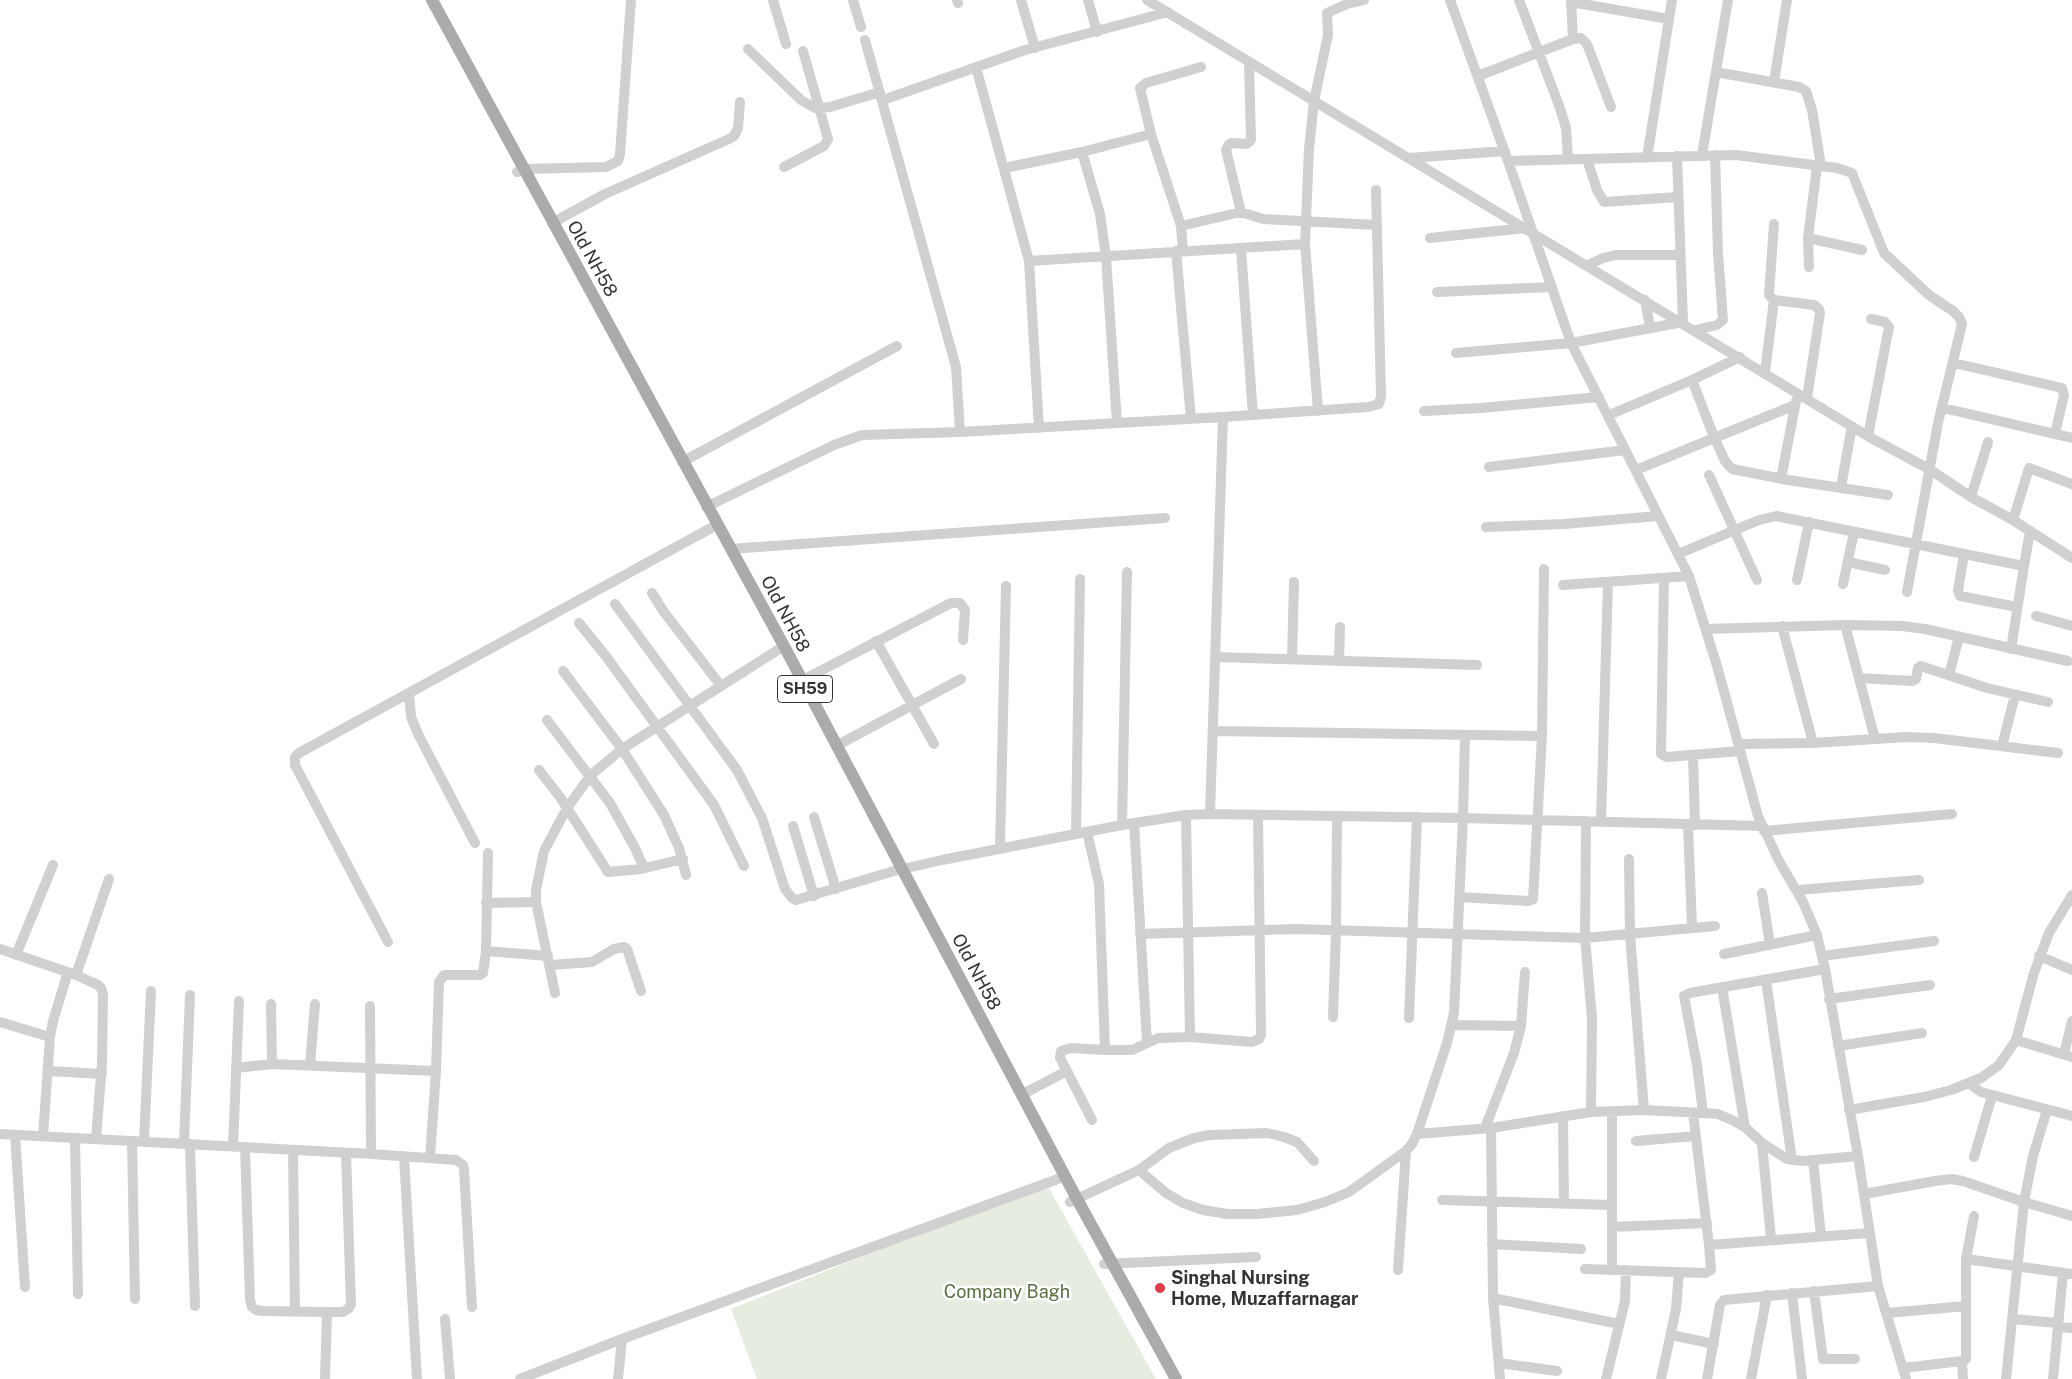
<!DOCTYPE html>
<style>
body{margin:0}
canvas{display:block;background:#fff}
</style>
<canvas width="2072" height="1379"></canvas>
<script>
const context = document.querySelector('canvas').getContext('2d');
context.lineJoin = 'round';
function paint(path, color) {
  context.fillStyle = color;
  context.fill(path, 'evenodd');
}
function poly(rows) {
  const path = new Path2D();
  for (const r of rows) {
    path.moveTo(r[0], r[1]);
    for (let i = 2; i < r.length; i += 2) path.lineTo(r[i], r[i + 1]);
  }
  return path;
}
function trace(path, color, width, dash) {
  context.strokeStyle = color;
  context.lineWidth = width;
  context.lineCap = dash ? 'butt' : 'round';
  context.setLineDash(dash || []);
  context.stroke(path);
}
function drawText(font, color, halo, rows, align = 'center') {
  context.font = font + ' "Public Sans",sans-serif';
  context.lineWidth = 5;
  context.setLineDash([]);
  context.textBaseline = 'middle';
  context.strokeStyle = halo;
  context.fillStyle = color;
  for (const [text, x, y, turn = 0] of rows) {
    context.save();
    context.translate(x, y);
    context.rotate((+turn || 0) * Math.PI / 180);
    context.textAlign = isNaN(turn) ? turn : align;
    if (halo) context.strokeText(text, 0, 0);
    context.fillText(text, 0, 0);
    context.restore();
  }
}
paint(poly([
 [1046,1183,1156,1379,757,1379,731,1309]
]), '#e6ecdf');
trace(poly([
 [773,0,786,44],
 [853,0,861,27],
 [957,0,958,3],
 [1021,0,1035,48],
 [1088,0,1097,32],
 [1147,0,1871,438,1929,469,1971,497,2013,520,2072,558],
 [1450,0,1508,161,1571,343,1689,576,1717,666,1758,816,1779,861,1803,902,1817,935,1825,969,1858,1156,1878,1286,1906,1379],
 [1519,0,1560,108,1566,128,1568,159],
 [1571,0,1573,39],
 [1571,2,1669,19],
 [865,40,956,367,960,432],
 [748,49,801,100,815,108,830,107,880,92],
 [976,67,1029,261,1039,428],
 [1716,72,1799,87,1806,91,1812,110,1821,166],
 [1478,76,1573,39,1581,38,1587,44,1611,107],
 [1774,82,1787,0],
 [883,100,1025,50,1168,12],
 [1082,152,1100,214,1106,257,1117,423],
 [1702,155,1728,0],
 [1409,158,1505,151],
 [1647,158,1672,0],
 [1587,159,1597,190,1604,202,1678,197],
 [1508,161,1736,155,1837,168,1852,173,1884,253,1929,295,1953,311,1959,317,1962,324,1938,423,1907,592],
 [784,167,824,146,828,139,803,51],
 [1004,168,1082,152,1151,134],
 [517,172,523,169,606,167,618,161,620,154,631,0],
 [1241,212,1226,150,1229,144,1232,143,1247,144,1251,140,1249,62],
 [552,223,605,194,729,139,734,136,738,128,740,102],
 [1774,224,1769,295,1774,300,1814,305,1819,309,1820,313,1807,398],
 [1181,226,1241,212,1263,219,1376,225],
 [1430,238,1526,228],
 [1808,238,1862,250],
 [1241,249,1253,415],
 [1183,250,1181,226,1151,134,1140,88,1146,83,1201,67],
 [1176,251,1191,419],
 [1029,261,1305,244],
 [1588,265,1603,258,1616,255,1680,255],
 [1809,267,1808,238,1817,166],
 [1437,292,1551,287],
 [1645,300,1650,327],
 [1696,330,1717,325,1723,320,1718,253,1715,155],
 [1456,353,1571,343,1683,322,1677,156],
 [1954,363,2062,388,2064,395,2055,434],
 [1765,372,1774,300],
 [1692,380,1714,437,1725,461,1732,469,1788,480,1888,495],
 [1943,408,2072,438],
 [1318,411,1305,244,1309,149,1314,101,1328,35,1327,13,1347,4,1364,0],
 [1424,411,1481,408,1599,397],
 [1609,415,1692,380,1740,357],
 [1868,436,1889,327,1885,322,1871,319],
 [682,462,897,346],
 [1489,467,1625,450],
 [1636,470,1795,405],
 [1709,475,1757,580],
 [1781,479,1796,401],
 [1841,487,1852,426],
 [1971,497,1988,442],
 [706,507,834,445,862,435,960,432,1223,417,1368,407,1379,404,1381,396,1376,190],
 [2013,520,2029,468,2072,484],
 [1486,527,1564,524,1658,516],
 [730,549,1165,518],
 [1678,554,1759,520,1776,516,2024,566,2030,531],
 [1964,555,1958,590,1960,596,2017,607],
 [1848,562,1885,570],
 [1664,578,1661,754,1667,757,1740,751],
 [1797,580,1809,522],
 [1843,584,1854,532],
 [1563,585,1689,576],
 [652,593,664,612,721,686],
 [615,604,737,770,762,818,785,889,792,898,796,900,894,871,942,860,1122,825,1186,815,1210,814,1463,818,1762,826],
 [2036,616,2072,626],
 [579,623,605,655,714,805,744,866],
 [1845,625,1875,739],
 [1782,626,1813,743],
 [1706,629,1845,625,1902,626,1925,629,2068,661],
 [876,641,934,744],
 [2011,649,2024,566],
 [1215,657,1477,665],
 [1292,659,1294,582],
 [1339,661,1340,627],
 [563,671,622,749,664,815,679,848,686,875],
 [1949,675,1959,637],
 [1859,678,1912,681,1916,679,1918,668,1921,666,1987,688,2048,702],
 [801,681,951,603,960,603,965,610,963,640],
 [409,694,411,717,418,734,475,843],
 [547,720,610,803,635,848,644,868],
 [1213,731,1542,736],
 [1739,744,1813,743,1906,737,1934,738,2058,753],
 [836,746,961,679],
 [2002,746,2015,695],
 [1693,755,1695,825],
 [539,770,560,797,608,872,641,869,683,859],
 [1210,814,1223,417],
 [814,817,836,889],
 [1586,821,1585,938,1592,1018,1591,1112],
 [1601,822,1608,582],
 [1134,823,1147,1042],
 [1122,825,1127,572],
 [1688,825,1692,927],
 [793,826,814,896],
 [1764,831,1952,814],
 [1076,834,1080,579],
 [1000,847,1006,586],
 [1629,859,1630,935,1644,1110],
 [1798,890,1919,880],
 [1762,893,1770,945],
 [1459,897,1528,901,1533,899,1542,736,1544,569],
 [486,903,536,902],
 [1140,934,1296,929,1585,938,1715,926],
 [388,942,295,765,295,757,299,753,711,528],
 [0,949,76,975,98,985,101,988,103,994,102,1063,96,1139],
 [486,951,548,956],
 [1724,954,1817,935],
 [16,955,53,865],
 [1822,956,1934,941],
 [2039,956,2072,970],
 [550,965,592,962,614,949,624,947,627,949,641,991],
 [76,975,109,879],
 [1766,980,1792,1160],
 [1722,987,1745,1127],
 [555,993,536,902,536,890,544,851,567,808,590,776,622,749,784,646],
 [1829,999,1930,985],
 [271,1004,272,1064,436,1071],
 [370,1006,371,1154],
 [1333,1017,1336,932,1337,816],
 [1409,1018,1417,817],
 [0,1022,50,1037],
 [1452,1025,1521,1026,1514,1053,1485,1128],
 [1521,1026,1525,972],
 [1190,1037,1252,1042,1259,1039,1261,1035,1258,815],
 [2016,1040,2072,1057],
 [1838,1046,1922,1033],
 [1105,1050,1132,1050,1158,1038,1190,1037,1186,815],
 [2064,1054,2072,1021],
 [310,1065,315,1004],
 [236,1068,272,1064],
 [49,1071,102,1074],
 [1067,1071,1092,1120],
 [1970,1084,1981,1092,2072,1116],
 [1021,1095,1067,1071,1060,1058,1061,1051,1071,1048,1105,1050,1099,884,1087,832],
 [1849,1110,1924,1097,1951,1090,1981,1078,1999,1065,2016,1040,2034,973,2049,933,2072,895],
 [1612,1112,1612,1270],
 [1693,1113,1709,1245,1869,1233],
 [1703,1113,1697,1065,1684,996,1690,993,1825,969],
 [1563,1116,1564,1204],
 [1491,1128,1493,1298,1500,1379],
 [0,1134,371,1154,456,1160,463,1165,464,1169,472,1307],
 [1417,1134,1491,1128,1591,1112,1644,1110,1703,1113,1718,1114,1734,1121,1745,1127,1762,1143,1787,1159,1803,1161,1858,1156],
 [15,1135,25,1287],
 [43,1136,50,1037,53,1021,68,972],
 [75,1138,78,1294],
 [132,1141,135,1299],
 [144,1141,151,991],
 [1636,1141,1696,1136],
 [184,1143,190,995],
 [1762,1143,1771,1239],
 [190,1144,195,1306],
 [233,1146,239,1001],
 [245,1147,250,1300,252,1307,256,1310,263,1311,327,1312,325,1379],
 [293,1150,295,1311],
 [404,1157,417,1379],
 [1974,1157,1992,1096],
 [430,1158,436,1071,439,982,444,975,480,975,483,973,486,951,488,853],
 [1813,1160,1821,1236],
 [1139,1170,1169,1148,1194,1138,1210,1135,1267,1133,1284,1137,1297,1142,1314,1161],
 [1864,1194,1935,1181,1951,1179,1963,1181,2024,1202,2072,1216],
 [1442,1200,1612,1205],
 [1070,1202,1139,1170,1166,1193,1183,1203,1203,1210,1227,1214,1257,1214,1297,1210,1325,1202,1349,1192,1406,1151,1412,1144,1417,1134,1447,1043,1454,1013,1463,818,1465,735],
 [1612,1227,1707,1223],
 [1492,1244,1581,1249],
 [1966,1259,2072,1274],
 [1104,1264,1256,1257],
 [1585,1269,1705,1273,1711,1270,1709,1245],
 [1398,1270,1406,1151],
 [1814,1291,1823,1359,1855,1359],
 [1792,1293,1802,1379],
 [1493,1298,1619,1324],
 [327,1312,343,1312,348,1309,351,1305,346,1153],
 [1887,1313,1966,1306],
 [445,1319,450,1379],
 [2012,1319,2058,1323],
 [2058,1327,2072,1328],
 [1671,1335,1714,1344],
 [1962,1361,1963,1379],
 [1499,1363,1557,1371],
 [1903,1368,1962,1361,1966,1359,1966,1259,1974,1216],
 [520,1379,622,1339,1058,1179],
 [618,1379,622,1339],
 [1606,1379,1625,1301,1626,1270],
 [1661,1379,1676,1309,1679,1272],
 [1707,1379,1720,1305,1724,1300,1878,1286],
 [1751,1379,1767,1295],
 [2006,1379,2024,1202,2033,1156,2047,1110],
 [2053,1379,2063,1273]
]), '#d0d0d0', 10);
trace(poly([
 [432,0,784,646,1077,1199,1176,1379]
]), '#ababab', 12);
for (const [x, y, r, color] of [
 [1160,1288,6,"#e63946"]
]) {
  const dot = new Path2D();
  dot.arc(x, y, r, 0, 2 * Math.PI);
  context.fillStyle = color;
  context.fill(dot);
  trace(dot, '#fff', 2);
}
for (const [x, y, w] of [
 [805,689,55]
]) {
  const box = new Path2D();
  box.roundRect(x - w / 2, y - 13.5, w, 27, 4);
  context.fillStyle = '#fff';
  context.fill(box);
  trace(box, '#333', 1);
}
drawText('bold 16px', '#333', null, [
 ["SH59",805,689]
]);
drawText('18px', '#333', '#fff', [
 ["Old NH58",592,259,61],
 ["Old NH58",785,614,62],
 ["Old NH58",976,972,62]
]);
drawText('bold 18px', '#333', '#fff', [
 ["Singhal Nursing",1171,1278],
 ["Home, Muzaffarnagar",1171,1299]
], 'left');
drawText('18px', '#56703f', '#fff', [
 ["Company Bagh",1007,1292]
]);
</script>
